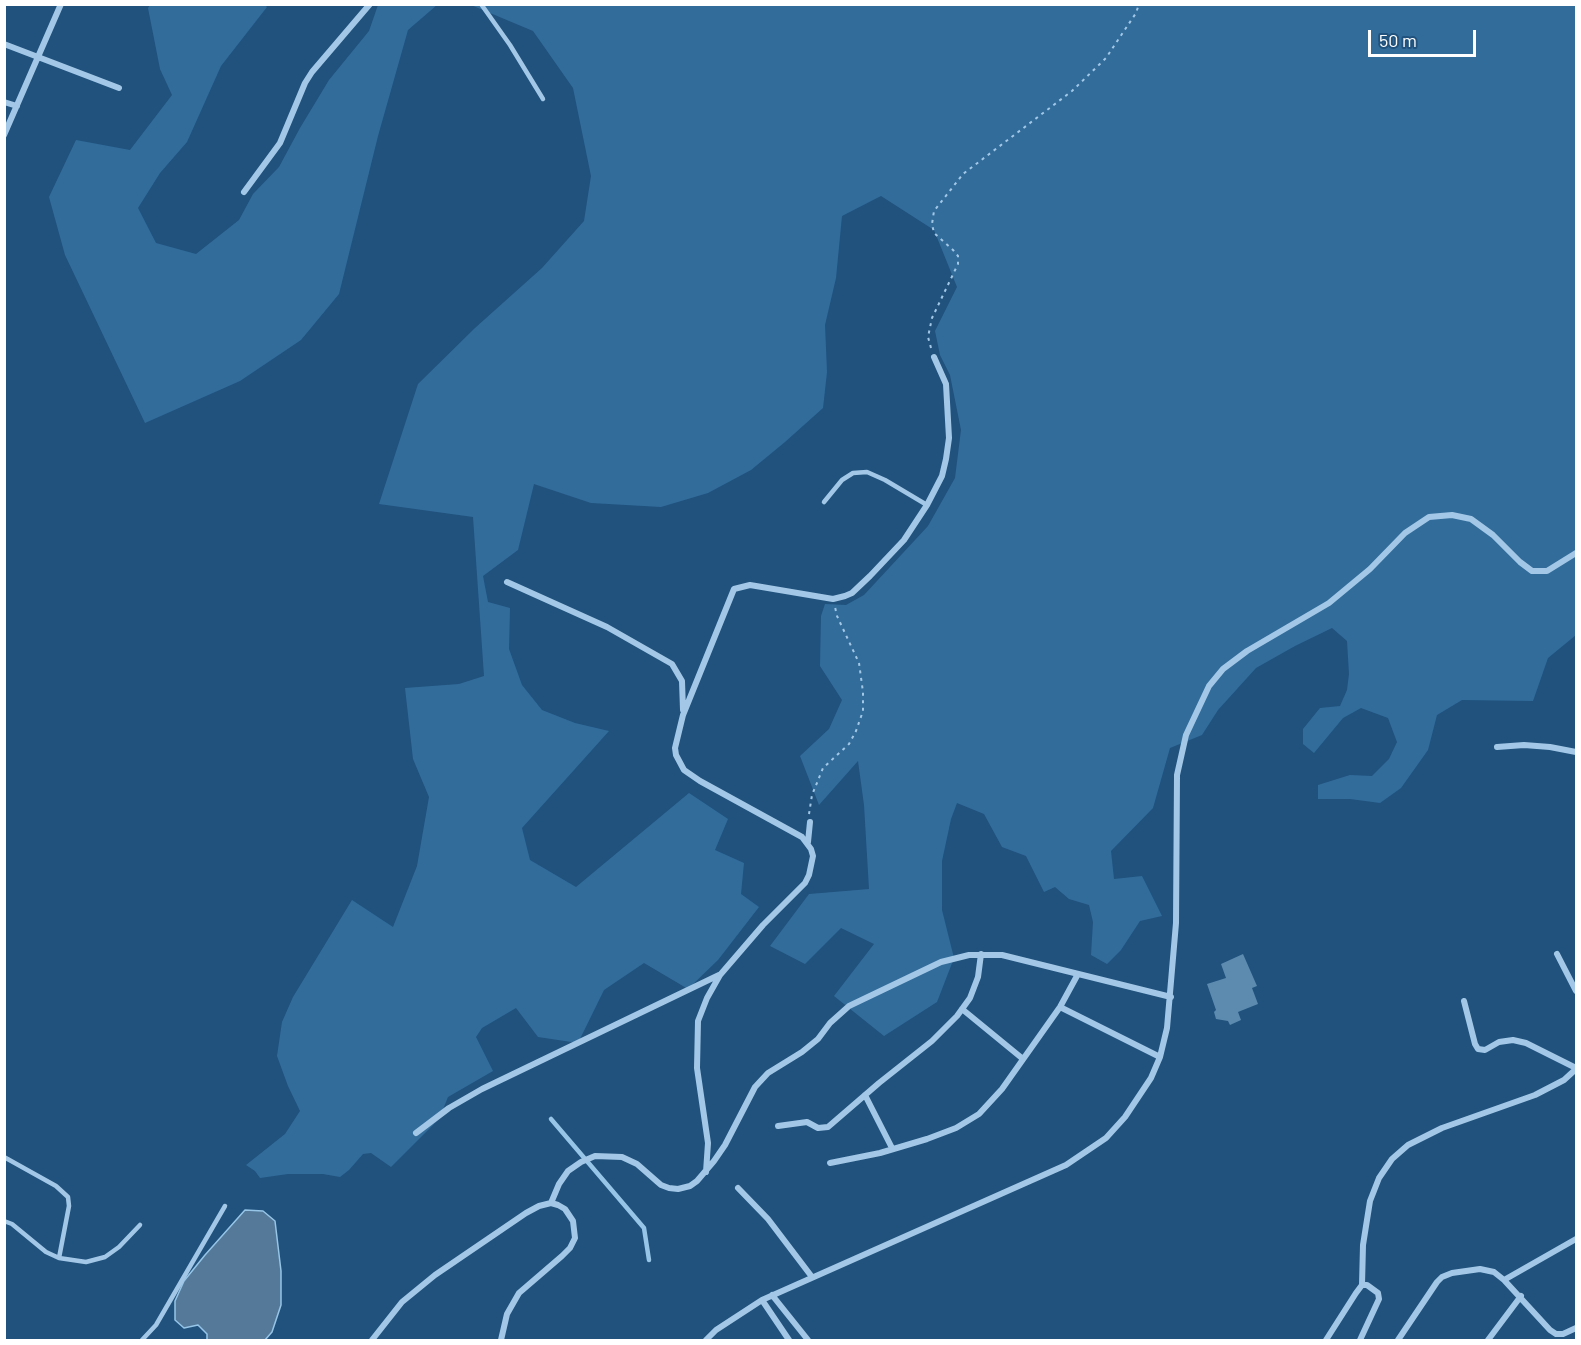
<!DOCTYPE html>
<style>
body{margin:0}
#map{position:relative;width:1581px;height:1345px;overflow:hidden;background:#20527d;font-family:Barlow,sans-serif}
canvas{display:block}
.frame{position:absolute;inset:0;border:6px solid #fff;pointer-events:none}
.scale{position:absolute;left:1368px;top:30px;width:108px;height:27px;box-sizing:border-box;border:3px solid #fff;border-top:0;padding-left:8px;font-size:18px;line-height:21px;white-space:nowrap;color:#fff;-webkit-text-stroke:4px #20527d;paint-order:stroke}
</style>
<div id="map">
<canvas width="1581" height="1345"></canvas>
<div class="frame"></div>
<div class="scale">50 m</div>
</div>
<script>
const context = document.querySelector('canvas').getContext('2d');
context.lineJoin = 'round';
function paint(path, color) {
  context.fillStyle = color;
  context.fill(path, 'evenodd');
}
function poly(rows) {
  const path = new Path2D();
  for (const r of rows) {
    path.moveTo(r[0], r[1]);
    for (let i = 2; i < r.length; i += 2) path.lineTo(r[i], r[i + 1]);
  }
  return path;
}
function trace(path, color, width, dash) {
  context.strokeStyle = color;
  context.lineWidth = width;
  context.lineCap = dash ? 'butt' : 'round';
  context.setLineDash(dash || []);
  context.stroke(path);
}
paint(poly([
 [264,4,267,7,221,66,187,142,160,173,138,208,156,243,196,254,239,220,253,194,279,167,300,128,329,80,369,31,378,5,437,5,408,30,378,136,339,294,301,340,240,381,145,423,65,255,49,197,76,140,130,150,172,95,160,69,148,8,150,5],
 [471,5,1576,5,1576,635,1548,658,1533,701,1462,700,1437,715,1428,750,1401,788,1380,803,1350,799,1318,799,1318,785,1350,775,1372,776,1389,759,1397,742,1388,718,1361,708,1343,718,1314,753,1303,744,1303,729,1320,708,1340,706,1347,690,1349,674,1347,641,1332,628,1295,646,1256,668,1218,710,1202,735,1170,748,1153,808,1111,851,1114,879,1142,876,1162,916,1140,921,1121,950,1107,964,1091,955,1093,922,1089,905,1069,899,1055,887,1044,892,1026,856,1002,847,984,814,957,803,951,819,942,861,942,910,954,958,937,1002,884,1036,834,996,874,944,841,928,805,964,770,946,809,894,869,889,864,805,858,761,819,805,800,756,829,729,842,700,820,666,821,616,825,604,846,605,864,595,928,526,955,478,961,430,950,375,940,355,935,331,957,287,934,230,881,196,842,216,836,278,825,325,827,372,823,408,785,442,751,470,708,493,661,507,591,503,534,484,518,550,483,576,488,602,510,608,509,649,522,685,542,710,575,723,609,731,522,828,530,860,576,887,689,793,728,819,715,850,744,863,741,894,759,907,718,960,688,989,644,963,604,990,578,1043,538,1037,516,1008,482,1028,476,1037,493,1071,448,1097,439,1119,391,1167,371,1153,363,1154,349,1170,340,1177,323,1174,288,1174,260,1178,255,1171,246,1165,285,1134,300,1111,288,1086,277,1056,282,1022,293,997,352,900,393,927,417,866,429,797,413,759,405,688,459,684,484,676,473,517,379,504,418,384,475,328,542,268,584,221,591,176,573,88,533,31]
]), '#326c9b');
const water = poly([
 [245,1210,263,1211,275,1221,281,1271,281,1305,272,1332,265,1340,207,1340,207,1334,198,1325,184,1328,175,1320,175,1301,184,1281,205,1255,245,1210]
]);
paint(water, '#547999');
trace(water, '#96c5e8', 1.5);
trace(poly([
 [551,1119,644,1228,649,1260]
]), '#96c5e8', 4.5);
paint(poly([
 [1243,954,1257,986,1252,988,1258,1004,1238,1012,1241,1020,1230,1025,1228,1021,1216,1019,1214,1012,1216,1010,1207,984,1226,978,1221,964]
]), '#5d8bb0');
trace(poly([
 [931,348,928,337,932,318,958,264,958,256,953,250,934,233,932,224,934,211,963,174,1072,91,1106,58,1136,13,1139,4],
 [809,814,812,795,823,768,849,744,856,731,863,711,863,692,859,663,837,616,835,607]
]), '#a3c8e7', 2, [3, 4.5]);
trace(poly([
 [481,4,510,45,543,99],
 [824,502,842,480,853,473,867,472,885,480,927,505],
 [4,1157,56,1186,68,1197,69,1206,59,1258],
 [4,1221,12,1224,46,1252,59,1258,86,1262,105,1257,119,1247,140,1225],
 [142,1340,156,1325,225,1206]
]), '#a3c8e7', 4.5);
trace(poly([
 [4,44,119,88],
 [4,102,17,106],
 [4,135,61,4],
 [244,192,280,143,305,83,312,72,370,4],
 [507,582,607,627,672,664,682,681,683,710],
 [1497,747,1524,745,1550,747,1576,752],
 [808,842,810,822],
 [1557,954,1576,991],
 [1464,1001,1475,1044,1478,1049,1485,1050,1499,1042,1513,1040,1526,1043,1576,1068],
 [1060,1007,1160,1057],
 [962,1009,1023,1059],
 [865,1095,892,1148],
 [778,1126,807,1122,818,1128,828,1127,879,1083,932,1041,957,1016,970,998,978,977,981,954],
 [416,1133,449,1108,482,1089,719,975],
 [830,1163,880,1153,927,1139,956,1128,979,1114,1002,1089,1060,1007,1078,974],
 [706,1172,708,1143,697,1068,698,1021,707,998,720,975,763,925,805,883,809,875,813,856,811,849,802,837,700,781,684,770,676,755,675,748,683,715,734,589,750,585,833,599,845,596,852,593,870,576,904,540,927,505,942,476,946,459,949,438,946,384,934,357],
 [738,1188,768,1219,812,1277],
 [551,1203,559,1184,568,1171,581,1162,595,1156,622,1157,637,1164,661,1185,669,1188,678,1189,690,1186,697,1181,714,1161,725,1145,755,1087,768,1073,802,1052,818,1039,830,1023,849,1006,941,962,969,955,1002,955,1171,997],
 [1504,1280,1576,1239],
 [1362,1285,1363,1245,1370,1201,1379,1178,1392,1159,1408,1145,1442,1128,1535,1095,1564,1080,1576,1069],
 [772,1295,808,1340],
 [762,1300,789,1340],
 [372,1340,402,1302,435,1275,526,1213,539,1206,551,1203,558,1205,565,1209,573,1221,575,1238,570,1248,562,1256,519,1293,507,1314,501,1340],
 [706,1340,716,1330,762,1300,1066,1165,1106,1138,1125,1117,1151,1078,1160,1057,1167,1028,1176,923,1177,775,1186,735,1209,686,1223,669,1247,651,1329,603,1370,569,1405,533,1429,517,1452,515,1471,519,1493,535,1520,562,1532,571,1547,571,1576,553],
 [1326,1340,1356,1293,1362,1285,1367,1285,1378,1293,1379,1299,1360,1340],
 [1398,1340,1437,1282,1442,1277,1452,1273,1480,1269,1494,1272,1504,1280,1550,1330,1556,1334,1563,1334,1576,1328],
 [1488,1340,1521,1296]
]), '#a3c8e7', 6);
</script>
